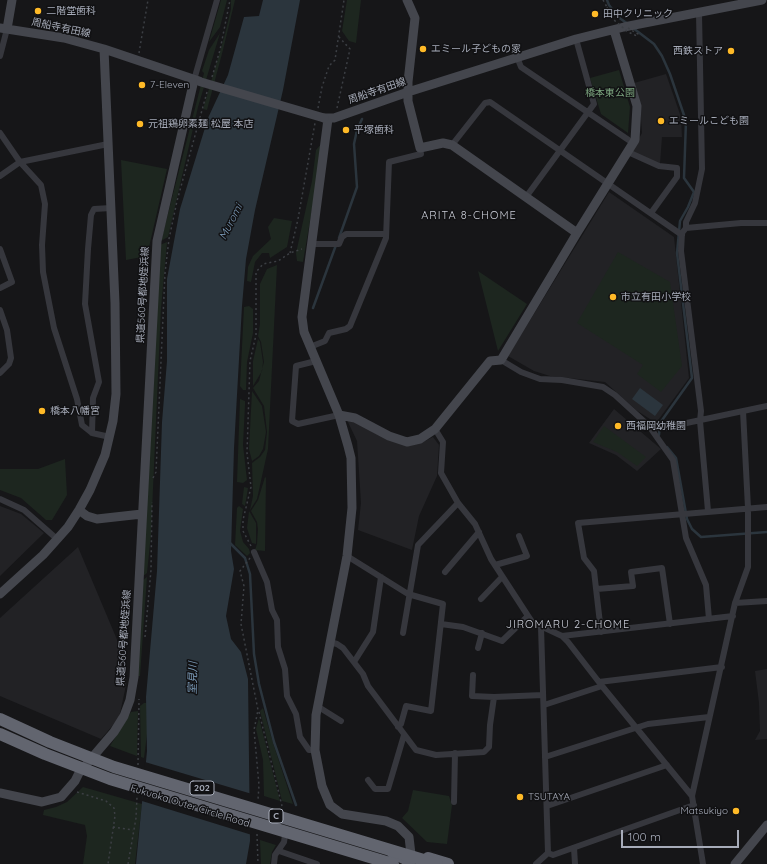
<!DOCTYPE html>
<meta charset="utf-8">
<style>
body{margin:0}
#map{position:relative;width:767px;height:864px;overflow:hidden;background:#161618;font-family:Quicksand,sans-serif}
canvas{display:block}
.scale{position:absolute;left:621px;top:830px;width:118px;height:18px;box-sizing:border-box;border:2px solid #a7acb9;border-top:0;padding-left:5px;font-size:12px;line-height:14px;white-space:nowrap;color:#a7acb9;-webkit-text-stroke:3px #111113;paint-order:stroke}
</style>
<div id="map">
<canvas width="767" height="864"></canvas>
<div class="scale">100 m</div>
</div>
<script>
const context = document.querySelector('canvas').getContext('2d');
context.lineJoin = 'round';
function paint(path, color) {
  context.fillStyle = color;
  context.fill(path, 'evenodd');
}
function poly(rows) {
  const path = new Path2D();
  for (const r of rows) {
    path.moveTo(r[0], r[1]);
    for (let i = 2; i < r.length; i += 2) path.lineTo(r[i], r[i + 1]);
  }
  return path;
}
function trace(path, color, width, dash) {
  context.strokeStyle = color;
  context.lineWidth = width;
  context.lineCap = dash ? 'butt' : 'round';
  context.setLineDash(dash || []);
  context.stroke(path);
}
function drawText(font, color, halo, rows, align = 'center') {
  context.font = font + ' Quicksand,"Noto Sans JP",sans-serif';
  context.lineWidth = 3;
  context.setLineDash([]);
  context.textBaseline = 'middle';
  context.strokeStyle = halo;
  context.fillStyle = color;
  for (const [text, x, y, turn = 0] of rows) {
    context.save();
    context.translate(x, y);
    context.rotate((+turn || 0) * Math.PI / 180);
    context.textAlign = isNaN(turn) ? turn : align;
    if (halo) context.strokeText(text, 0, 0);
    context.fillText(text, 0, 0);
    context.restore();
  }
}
paint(poly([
 [666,74,681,117,682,137,662,137,660,164,631,153,642,133,640,105,634,83],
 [609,192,674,237,689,378,656,423,636,410,605,382,550,376,534,371,508,356],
 [614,409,661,449,637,471,616,455,589,443],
 [347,420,355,421,378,435,423,442,433,437,439,445,437,476,419,516,412,550,358,530,361,503,357,441],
 [0,506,21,514,44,533,0,576],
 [78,547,126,661,126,685,119,718,101,739,0,696,0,618],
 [767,669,767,739,755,740,760,731,759,703,755,671]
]), '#222225');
paint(poly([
 [221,0,227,0,220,27,209,42],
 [231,0,235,0,223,50,207,110,203,109,225,34,231,9],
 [347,0,361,0,356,43,349,41,342,31],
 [220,33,198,107,168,237,161,241,204,73,202,71,209,50],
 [619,70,630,107,628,133,601,114,590,78],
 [322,143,321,156,303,262,297,261,296,253,312,181,316,150],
 [121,160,167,169,147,256,126,260],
 [274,218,292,221,287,247,270,258,269,253,262,253,255,262,251,282,247,281,248,267,253,256,271,239,268,227],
 [167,242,161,308,151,534,147,573,142,577,160,245],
 [618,252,670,282,682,366,661,392,637,374,643,365,577,323],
 [277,265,268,449,257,499,250,510,253,496,252,463,260,457,265,450,267,432,264,406,253,388,259,381,264,362,261,342,258,336,260,324,260,284,267,269],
 [478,271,527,304,498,351],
 [249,306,253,309,253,333,247,362,246,390,243,390,240,386,244,307],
 [258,339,260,342,263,362,262,371,253,386,253,361],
 [252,391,262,406,266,432,263,449,259,456,252,461,249,449],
 [240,399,245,401,245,405,243,445,247,480,243,483,237,482],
 [604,426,646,457,637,466,617,452,593,442],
 [65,459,67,495,52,520,46,520,21,498,0,490,0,469,38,469],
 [265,477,266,478,265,551,255,550,257,544,258,529,257,522,251,511,258,500],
 [244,487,248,488,245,506,242,504],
 [239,506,243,509,240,531,243,542,249,549,250,553,247,556,235,545,237,508],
 [249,511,256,523,256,544,252,543,247,528],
 [147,577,140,676,137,676,143,580],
 [144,703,151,703,144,758,141,757,140,706],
 [263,708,274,746,293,804,282,801,260,711],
 [138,711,137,756,110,746,131,712],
 [259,718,280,801,264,796,263,760,256,729],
 [83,787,142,804,135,864,83,864,87,836,85,825,43,815,44,810,56,807,67,802],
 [413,790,449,796,452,805,447,844,427,842,402,818,408,811],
 [260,840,276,845,272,852,270,864,261,864]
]), '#1d261f');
paint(poly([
 [263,0,300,0,283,90,255,210,246,259,242,306,234,448,231,551,234,569,226,616,231,639,241,652,248,679,250,841,246,864,136,864,147,751,146,697,157,571,162,422,167,361,167,279,180,209,208,118,228,75,244,17,259,16],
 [640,388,663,405,655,416,632,399]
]), '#2b353d');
paint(poly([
 [145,762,252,794,252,835,142,801]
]), '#161618');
trace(poly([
 [607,0,609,5,618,17,628,24],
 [633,28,654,44,662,56,670,74,686,121,684,178,694,192,688,207,680,221,677,253,692,378,660,423,659,435],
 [339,238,357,187,354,144,357,130,362,119],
 [313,308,336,245],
 [667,447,676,458,687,519,692,529,701,537,767,532],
 [230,543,245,558,250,574,254,654,259,684,274,742,296,805]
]), '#2b353d', 2.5);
trace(poly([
 [603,0,607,7],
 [139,53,148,0],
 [212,77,220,50,230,0],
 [318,108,322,87,329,66,335,60,344,0],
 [337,108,350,49,339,37],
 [290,253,298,219,315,123],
 [153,478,156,472,165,273,169,239,177,201,207,92],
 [251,546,243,531,243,520,251,487,247,453,250,361,256,335,256,272,263,264,278,261,290,253,302,249],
 [250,558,240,571,244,586,241,624,258,710,254,730,259,785,258,800],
 [145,637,151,570,152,502],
 [259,712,282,806],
 [138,765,139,699],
 [77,792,106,801,114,808,115,816,108,864],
 [113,827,133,830],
 [257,834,258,864],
 [128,864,136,818,137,797]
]), '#3c3f44', 1.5, [2, 3]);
trace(poly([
 [699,13,702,169,695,203,686,222,686,228,682,233,681,251,701,411,700,421,708,511],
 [0,56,7,29],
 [517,57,521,67,633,143],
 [194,80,217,0],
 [0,133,20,162,41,185,45,204,42,245,43,272,54,328,77,399,82,425,92,433,110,437],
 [452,145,485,103,490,102,682,235],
 [628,152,659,166,677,168,677,177,651,213],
 [0,176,20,162,108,144],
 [526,197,594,104,576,39],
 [686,228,741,223,767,223],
 [311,244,339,244,342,237,346,234,386,234],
 [0,249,12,282,0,288],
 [0,310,7,330,11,358,9,364,0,373],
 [310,347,325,341,329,333,346,329,350,326,386,238,389,162,421,154,420,148],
 [501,360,521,372,540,379,562,380,603,387,615,395,649,426,673,460,686,538,706,585,709,619],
 [316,361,296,366,292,421,298,424,339,415],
 [649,426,663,428,767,406],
 [435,429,443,442,441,473,458,503,475,524,491,559,532,622,562,636,568,642,602,686,692,796],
 [92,433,93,398,99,382,85,304,88,249,91,215,94,209,111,208],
 [0,499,24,510,57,539],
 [254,552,267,582,272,610,277,620,278,647,285,669,287,696,296,714,300,737,309,750,315,750],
 [347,556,408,594,443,604,431,711,406,706,401,724,398,727],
 [495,565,527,556,519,536],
 [445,572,479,532],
 [597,589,633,586,631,572,662,568,670,624],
 [481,599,502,577],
 [735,603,767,601],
 [441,624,463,627,502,641,528,616],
 [601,632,594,571,584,558,578,523,767,507],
 [403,633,418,545,458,503],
 [562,636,733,616],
 [330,642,337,644,343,648,363,674,368,686,416,750,436,755,484,752,489,747,490,725,494,697],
 [478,648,482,633],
 [354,662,373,632,381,577],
 [473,675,472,696,494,697,543,695],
 [599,682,722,667],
 [544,705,602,686],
 [317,706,341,721],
 [545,757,648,724,709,717],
 [368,780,375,789,388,789,404,735],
 [454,802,455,753],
 [547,806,667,765],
 [574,848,575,864],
 [279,851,317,864],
 [548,853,553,855,694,805],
 [274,864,275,855,284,842,285,835],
 [536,864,548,853,541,627],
 [703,864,692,796,735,603,748,567,748,508,743,411]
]), '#36373d', 6);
trace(poly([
 [407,0,415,18,408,82,408,101,420,148,443,143,452,145,577,233],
 [0,28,64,38,104,49,199,81],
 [7,29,12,0],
 [324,118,334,118,408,92,576,39,624,27,762,0],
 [328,119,302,317,304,332,339,415,348,446,351,458,352,508,347,556,316,715,315,750,322,786,330,805,342,814,386,821,398,826,409,837,412,863],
 [339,415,355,418,389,436,407,442,420,439,435,429,490,361,501,360,577,233,635,140,637,106,614,30],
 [79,510,87,516,97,519,142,514],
 [0,594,43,555,68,527,79,510,90,490,105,455,113,421,116,394,115,303,104,49],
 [0,793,42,802,61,797,75,781,79,773,114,732,124,716,130,700,134,677,157,241,194,80],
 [735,864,767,825]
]), '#44464d', 9);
trace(poly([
 [393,853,406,859,409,864],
 [428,858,448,864]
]), '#62656f', 12);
trace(poly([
 [607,7,614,20,628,32,637,36,638,34,628,28]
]), '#3c3f44', 1.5, [2, 3]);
trace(poly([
 [201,82,324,118]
]), '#44464d', 9);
trace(poly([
 [0,719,50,742,114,767,437,864],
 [0,734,45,754,110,779,393,864]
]), '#62656f', 12);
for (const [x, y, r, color] of [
 [38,11,4,"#ffba27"],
 [595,14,4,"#ffba27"],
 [423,49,4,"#ffba27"],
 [731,51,4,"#ffba27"],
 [142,85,4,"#ffba27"],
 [661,121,4,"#ffba27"],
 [140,124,4,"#ffba27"],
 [346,130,4,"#ffba27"],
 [613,297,4,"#ffba27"],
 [42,411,4,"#ffba27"],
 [618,426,4,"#ffba27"],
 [520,797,4,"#ffba27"],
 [736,811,4,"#ffba27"]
]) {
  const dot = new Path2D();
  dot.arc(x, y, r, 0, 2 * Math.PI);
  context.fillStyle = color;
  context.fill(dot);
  trace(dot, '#111113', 1.5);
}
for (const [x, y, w] of [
 [202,788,24],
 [276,816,14]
]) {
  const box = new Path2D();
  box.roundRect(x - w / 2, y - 7, w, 14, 3);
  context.fillStyle = '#111113';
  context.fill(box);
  trace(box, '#a7acb9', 1);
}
drawText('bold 9px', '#a7acb9', null, [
 ["202",202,788],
 ["C",276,816]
]);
drawText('10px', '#a7acb9', '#111113', [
 ["二階堂歯科",46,11],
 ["田中クリニック",603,14],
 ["エミール子どもの家",431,49],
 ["西鉄ストア",723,51,"right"],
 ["7-Eleven",150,85],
 ["エミールこども園",669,121],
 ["元祖鶏卵素麺 松屋 本店",148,124],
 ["平塚歯科",354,130],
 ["市立有田小学校",621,297],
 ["橋本八幡宮",50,411],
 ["西福岡幼稚園",626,426],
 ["TSUTAYA",528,797],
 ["Matsukiyo",728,811,"right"]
], 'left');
drawText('10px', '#a7acb9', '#111113', [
 ["周船寺有田線",61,28,12],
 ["周船寺有田線",377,91,-19],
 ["県道560号都地姪浜線",143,295,-87],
 ["県道560号都地姪浜線",124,638,-86],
 ["Fukuoka Outer Circle Road",190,806,17]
]);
drawText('10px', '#7ca57f', '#111113', [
 ["橋本東公園",610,93]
]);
context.letterSpacing = '1px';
drawText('11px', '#c8cbd5', '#111113', [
 ["ARITA 8-CHOME",469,216],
 ["JIROMARU 2-CHOME",568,625]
]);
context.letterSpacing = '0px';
drawText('italic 11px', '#7b9ab7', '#111113', [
 ["Muromi",231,222,-63],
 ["室見川",193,678,-89]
]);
</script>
